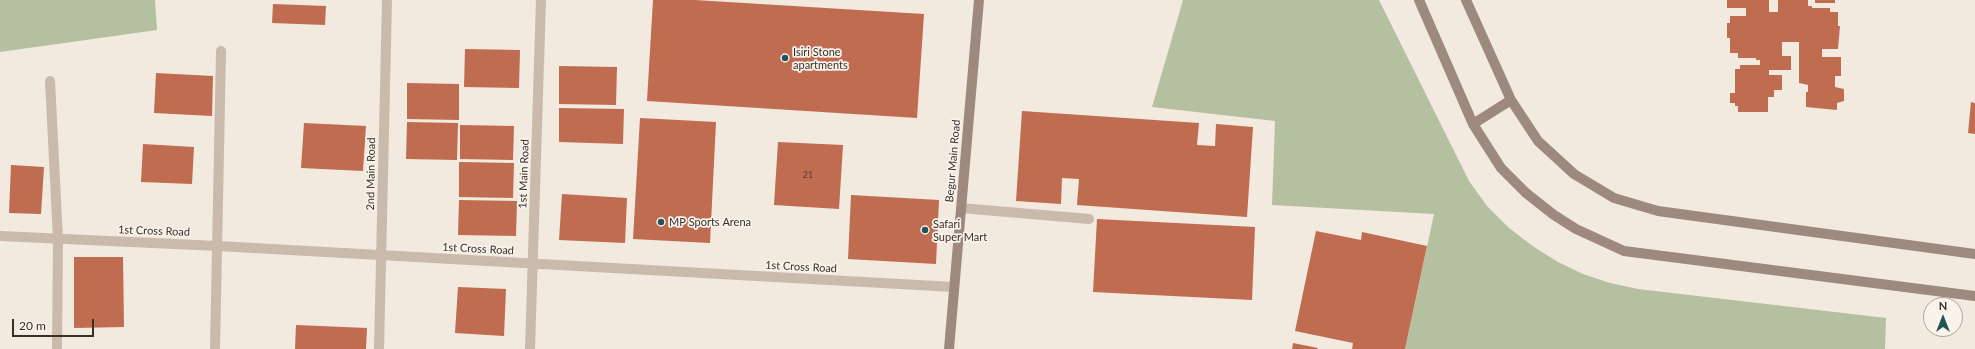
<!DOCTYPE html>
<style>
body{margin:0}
#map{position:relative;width:1975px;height:349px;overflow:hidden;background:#f2e9df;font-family:Lato,sans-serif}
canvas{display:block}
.north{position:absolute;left:1923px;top:297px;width:40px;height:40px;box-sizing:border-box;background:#f9f3ec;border:1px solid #aca59e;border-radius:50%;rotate:0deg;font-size:11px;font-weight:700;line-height:16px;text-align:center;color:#382f2a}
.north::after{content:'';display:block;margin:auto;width:14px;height:18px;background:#225357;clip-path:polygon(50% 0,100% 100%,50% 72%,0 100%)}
.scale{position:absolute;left:12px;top:319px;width:82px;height:18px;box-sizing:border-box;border:2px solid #382f2a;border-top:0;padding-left:5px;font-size:12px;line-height:14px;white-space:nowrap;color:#382f2a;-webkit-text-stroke:3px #f9f3ec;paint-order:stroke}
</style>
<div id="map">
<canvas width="1975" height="349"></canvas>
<div class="north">N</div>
<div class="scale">20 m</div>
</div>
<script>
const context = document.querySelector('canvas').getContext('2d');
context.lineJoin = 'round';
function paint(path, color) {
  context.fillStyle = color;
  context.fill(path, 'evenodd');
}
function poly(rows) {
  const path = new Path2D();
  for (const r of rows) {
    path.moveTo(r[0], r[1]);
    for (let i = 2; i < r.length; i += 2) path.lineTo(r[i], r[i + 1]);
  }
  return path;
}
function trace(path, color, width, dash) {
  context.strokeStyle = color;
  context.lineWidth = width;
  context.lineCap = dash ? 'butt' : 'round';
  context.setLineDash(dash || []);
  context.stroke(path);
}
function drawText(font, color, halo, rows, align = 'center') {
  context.font = font + ' Lato,sans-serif';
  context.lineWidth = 3.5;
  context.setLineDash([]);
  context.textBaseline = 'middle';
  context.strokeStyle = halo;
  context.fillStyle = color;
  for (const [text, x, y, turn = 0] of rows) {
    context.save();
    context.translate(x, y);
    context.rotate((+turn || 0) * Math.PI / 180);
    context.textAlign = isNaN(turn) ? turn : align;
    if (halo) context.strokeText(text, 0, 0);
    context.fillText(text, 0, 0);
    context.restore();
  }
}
paint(poly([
 [0,0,155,0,157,30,0,52],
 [1183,0,1379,0,1469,181,1487,206,1509,228,1534,247,1558,262,1583,274,1610,283,1638,289,1886,318,1885,349,1405,349,1434,214,1272,205,1275,121,1152,107]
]), '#b5c0a0');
paint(poly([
 [653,0,695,0,924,14,917,118,647,101],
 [1727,0,1769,0,1769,12,1778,12,1778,0,1808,0,1808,6,1812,6,1812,8,1830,8,1830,12,1838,12,1838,26,1840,26,1838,49,1822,49,1822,57,1841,57,1841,76,1835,76,1835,87,1844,89,1844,101,1837,103,1837,110,1806,107,1806,92,1808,92,1808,85,1799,83,1799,42,1782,42,1782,56,1791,56,1791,70,1769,70,1769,75,1782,75,1782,90,1774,90,1774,97,1768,97,1768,112,1738,112,1738,106,1735,106,1735,103,1730,103,1730,93,1735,93,1735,69,1740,69,1740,65,1760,65,1760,60,1756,60,1756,58,1738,58,1738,53,1730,53,1730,38,1727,38,1727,23,1730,23,1730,16,1746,16,1746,8,1727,8],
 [1815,0,1835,0,1835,3,1815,3],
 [273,4,326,6,325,25,272,23],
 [465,49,520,50,519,88,464,87],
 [559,66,617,67,616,105,559,104],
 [156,73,213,76,212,116,154,113],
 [407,83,459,84,459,120,407,119],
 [1971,102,1975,103,1975,134,1968,133],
 [559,108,624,109,623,144,559,142],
 [1022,111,1199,123,1197,145,1215,146,1216,124,1253,127,1247,217,1077,205,1079,179,1062,178,1061,204,1016,201],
 [640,118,716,122,710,243,633,239],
 [407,122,458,123,457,160,406,159],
 [304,123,366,126,363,171,301,168],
 [460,125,514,126,513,160,460,159],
 [778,142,843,145,839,209,774,205],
 [143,144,194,147,192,184,141,182],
 [459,162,514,163,513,198,459,197],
 [11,165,44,167,41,214,9,213],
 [562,194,627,198,625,243,559,240],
 [851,195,939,200,936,264,848,259],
 [459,200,517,201,516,236,458,235],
 [1097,219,1255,227,1252,300,1093,292],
 [1316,231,1361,240,1362,232,1427,246,1405,349,1352,349,1353,343,1295,331],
 [74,257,123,257,124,327,74,328],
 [458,287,506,289,504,336,455,333],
 [296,325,367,328,366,349,295,349],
 [1293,343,1318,348,1317,349,1292,349]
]), '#bf6c50');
trace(poly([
 [961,208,1089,219]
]), '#c9baac', 10);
trace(poly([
 [50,81,58,239,57,349],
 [0,236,218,246,954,287],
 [215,349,221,51],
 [379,349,387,0],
 [530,349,541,0]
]), '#c9baac', 10);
trace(poly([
 [1419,0,1473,124,1501,168,1526,193,1554,215,1576,229,1624,251,1975,296],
 [1466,0,1511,100,1538,141,1574,174,1614,198,1658,211,1975,254],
 [1473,124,1511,100],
 [949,349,979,0]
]), '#9d897d', 10);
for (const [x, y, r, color] of [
 [785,58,4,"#225357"],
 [661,222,4,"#225357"],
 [925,230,4,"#225357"]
]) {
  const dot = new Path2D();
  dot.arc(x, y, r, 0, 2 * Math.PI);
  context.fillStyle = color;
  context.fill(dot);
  trace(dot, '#f9f3ec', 1.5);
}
drawText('9px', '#5a3e34', null, [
 ["21",808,175]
]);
drawText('11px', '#382f2a', '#f9f3ec', [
 ["Isiri Stone",793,52],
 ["apartments",793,65],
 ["MP Sports Arena",669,222],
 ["Safari",933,224],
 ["Super Mart",933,237]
], 'left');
drawText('11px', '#382f2a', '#f9f3ec', [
 ["Begur Main Road",953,161,-85],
 ["2nd Main Road",371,174,-89],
 ["1st Main Road",524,174,-88],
 ["1st Cross Road",154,231,2],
 ["1st Cross Road",478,249,3],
 ["1st Cross Road",801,267,3]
]);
</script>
